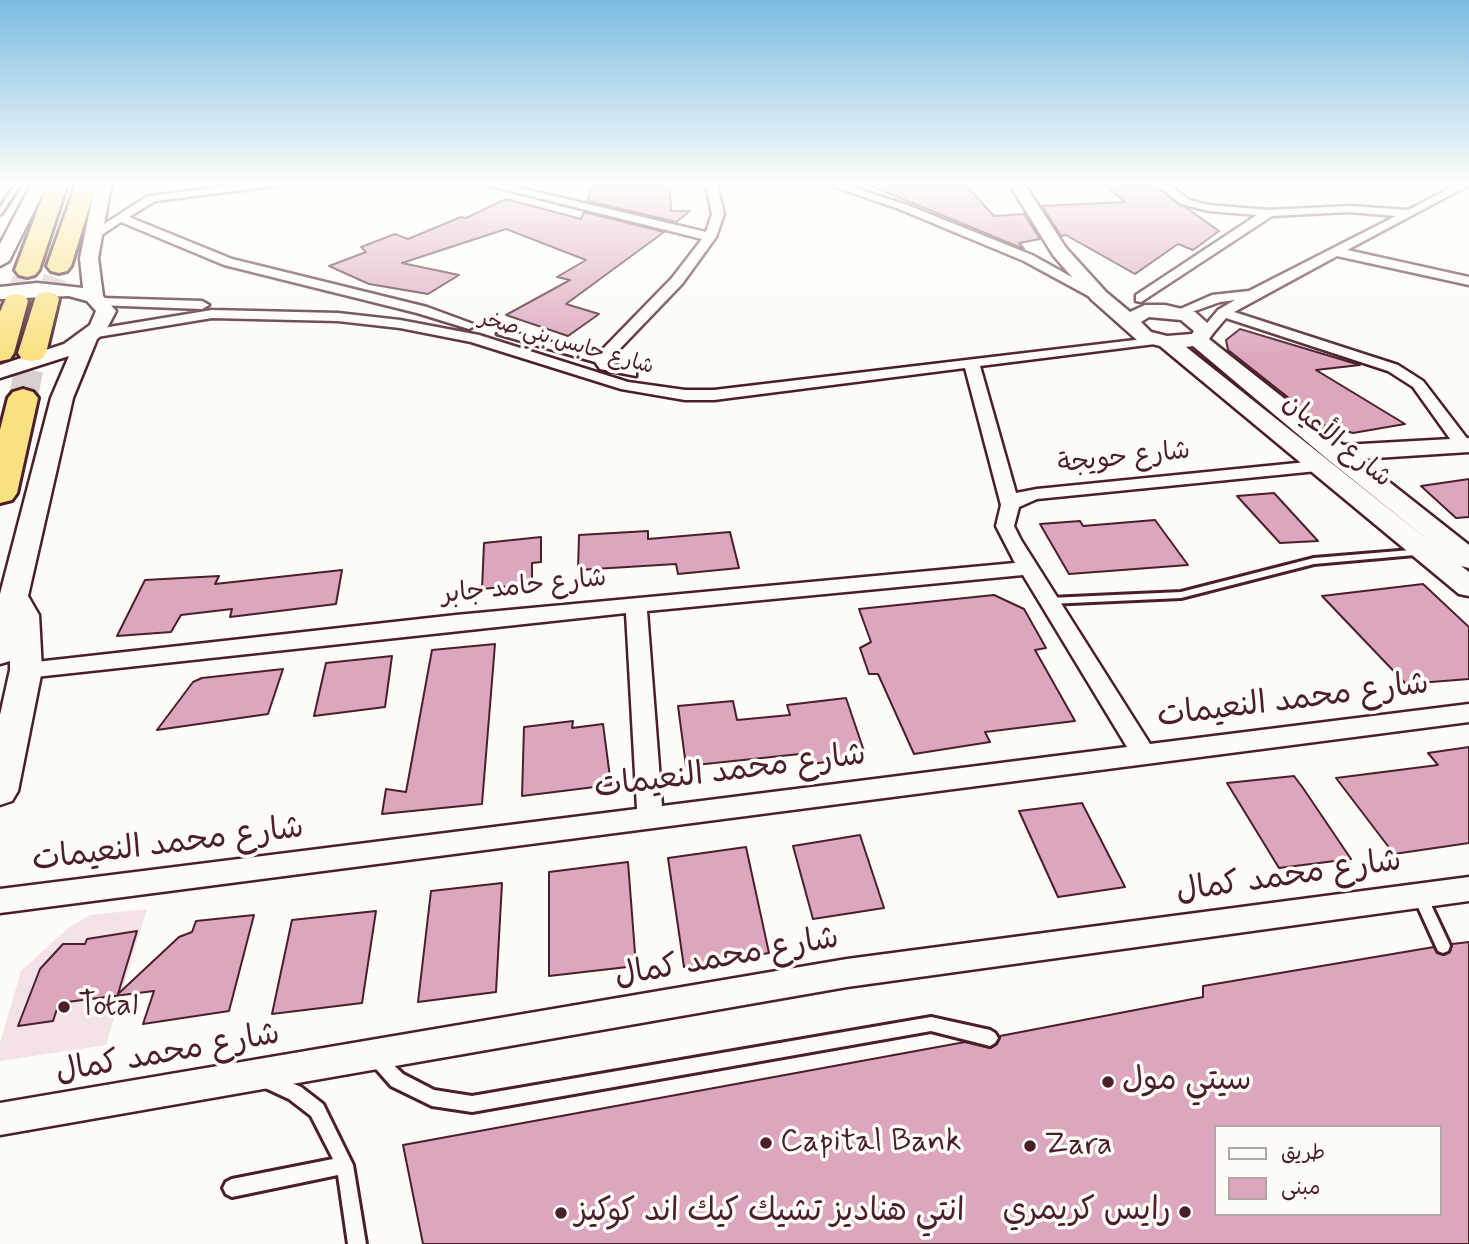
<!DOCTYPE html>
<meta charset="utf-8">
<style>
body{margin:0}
#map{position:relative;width:1469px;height:1244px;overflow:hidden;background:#fdfcf7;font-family:Mynerve,"Playpen Sans Arabic",sans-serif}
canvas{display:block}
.legend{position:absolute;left:1214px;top:1125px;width:228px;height:91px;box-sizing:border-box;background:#fdfcf7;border:2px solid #b5a4a5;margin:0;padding:9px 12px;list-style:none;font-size:21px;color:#4a1f2b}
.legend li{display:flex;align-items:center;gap:14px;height:35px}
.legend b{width:35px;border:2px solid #b5a4a5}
</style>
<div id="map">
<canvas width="1469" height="1244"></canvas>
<ul class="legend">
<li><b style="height:9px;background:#fdfcf7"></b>طريق</li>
<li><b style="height:19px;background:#dca6be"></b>مبنى</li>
</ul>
</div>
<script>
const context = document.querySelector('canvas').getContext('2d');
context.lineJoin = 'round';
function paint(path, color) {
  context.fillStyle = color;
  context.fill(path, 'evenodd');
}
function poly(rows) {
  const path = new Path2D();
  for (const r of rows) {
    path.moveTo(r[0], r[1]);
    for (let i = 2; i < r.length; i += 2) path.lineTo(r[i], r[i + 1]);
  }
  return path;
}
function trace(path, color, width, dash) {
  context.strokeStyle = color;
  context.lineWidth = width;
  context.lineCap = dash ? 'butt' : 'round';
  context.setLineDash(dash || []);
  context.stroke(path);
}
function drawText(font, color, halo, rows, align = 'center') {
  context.font = font + ' Mynerve,"Playpen Sans Arabic",sans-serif';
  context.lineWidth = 7;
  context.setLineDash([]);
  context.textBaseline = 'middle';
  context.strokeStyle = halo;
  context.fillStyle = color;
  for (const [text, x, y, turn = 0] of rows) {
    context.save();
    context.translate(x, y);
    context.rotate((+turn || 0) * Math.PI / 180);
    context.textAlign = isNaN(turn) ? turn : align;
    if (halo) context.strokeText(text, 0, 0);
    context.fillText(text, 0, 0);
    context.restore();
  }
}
paint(poly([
 [147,909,106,1045,0,1061,0,1043,21,971,68,928,90,915]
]), '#f3e2e6');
const building = poly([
 [591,185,670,185,671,211,690,211,676,222,588,201,591,185],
 [869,185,966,185,994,216,1024,214,1040,239,1019,243,1024,249,869,185],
 [1105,185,1154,185,1219,231,1193,250,1178,244,1135,274,1066,235,1061,236,1042,206,1125,202,1105,185],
 [506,199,581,219,584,212,664,232,566,304,599,314,568,336,506,315,570,280,557,277,586,260,506,229,402,263,459,275,428,294,369,284,329,266,366,252,361,247,395,234,408,239,461,217,466,218,506,199],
 [1240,329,1360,365,1316,370,1405,424,1353,433,1323,425,1228,350,1226,340,1240,329],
 [1469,479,1469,517,1456,518,1421,486,1469,479],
 [1274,493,1318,541,1280,543,1237,496,1274,493],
 [1155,520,1188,565,1069,574,1040,524,1080,521,1083,526,1155,520],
 [648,531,648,539,730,532,739,568,678,574,676,564,578,570,579,535,648,531],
 [541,537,541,562,532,563,532,584,482,589,484,543,541,537],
 [342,570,336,604,230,617,232,609,181,615,171,632,117,636,145,580,219,576,215,584,342,570],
 [1423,584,1469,627,1469,679,1406,684,1322,596,1423,584],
 [994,595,1024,609,1046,648,1035,650,1075,721,985,732,990,742,914,754,878,674,869,674,860,648,871,642,859,609,994,595],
 [495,644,482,804,382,814,386,789,406,792,432,650,495,644],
 [392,656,385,707,314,716,326,663,392,656],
 [283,669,268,714,157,730,193,682,202,678,283,669],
 [846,698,866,757,803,765,800,754,686,766,678,706,733,701,737,720,790,715,787,705,846,698],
 [573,721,572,728,603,724,611,785,522,796,524,727,573,721],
 [1469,747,1469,843,1394,854,1336,778,1438,765,1428,753,1469,747],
 [1294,776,1303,788,1351,859,1279,868,1227,783,1294,776],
 [1082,803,1125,887,1058,897,1019,811,1082,803],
 [860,835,884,908,813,919,793,846,860,835],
 [746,847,769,953,684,967,668,858,746,847],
 [628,862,636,966,549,976,549,872,628,862],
 [502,883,496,992,418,1002,431,891,502,883],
 [376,911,362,1003,272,1014,292,920,376,911],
 [254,915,229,1011,143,1024,154,991,59,1003,53,1021,18,1026,40,969,63,944,85,944,87,939,137,931,118,994,179,937,192,932,196,921,254,915],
 [1469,942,1469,1244,423,1244,403,1145,965,1042,991,1048,997,1044,1000,1036,1203,997,1203,986,1434,947,1437,953,1444,955,1450,952,1452,944,1469,942],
 [1215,1127,1439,1127,1439,1214,1215,1214,1215,1127]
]);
paint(building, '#dca6be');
trace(building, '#4a1f2b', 2);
trace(poly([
 [47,299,59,266],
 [16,301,27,270]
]), '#d9d0ce', 23, [23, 11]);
trace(poly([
 [23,398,32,353]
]), '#d9d0ce', 29, [29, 14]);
const lane = poly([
 [15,185,20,185,2,213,0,214,0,208,15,185],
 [1423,549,1428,552,1426,554,1314,564,1181,598,1049,604,1044,601,1049,598,1181,592,1314,558,1423,549],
 [1420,890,1425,892,1448,941,1450,946,1448,951,1443,953,1438,951,1413,896,1415,892,1420,890],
 [931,1017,990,1030,995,1033,998,1038,995,1043,990,1046,931,1031,472,1112,432,1106,391,1086,370,1062,367,1057,370,1052,375,1049,380,1052,403,1074,434,1090,472,1096,931,1017],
 [267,1072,301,1087,323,1104,353,1165,366,1244,348,1244,338,1175,232,1197,226,1194,223,1188,226,1182,232,1179,333,1159,311,1116,289,1099,261,1086,259,1080,261,1074,267,1072]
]);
const street = poly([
 [243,185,283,185,155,201,129,217,232,259,427,307,476,325,469,329,417,313,224,265,121,222,97,238,87,235,148,196,243,185],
 [487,185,507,185,706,232,712,214,706,185,717,185,724,214,716,237,682,284,609,360,611,363,636,370,636,376,600,369,595,362,497,334,504,330,598,354,672,278,702,239,487,185],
 [829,185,846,185,907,205,1032,255,1106,296,1094,299,1024,261,899,209,829,185],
 [1157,185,1169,185,1189,200,1209,205,1269,210,1349,206,1408,210,1456,185,1469,185,1347,250,1469,277,1469,285,1337,256,1234,312,1398,365,1423,381,1469,441,1469,450,1458,450,1413,387,1388,371,1226,318,1210,337,1200,337,1198,334,1218,310,1235,300,1220,302,1178,317,1171,313,1212,295,1249,291,1396,216,1349,212,1272,216,1141,302,1136,301,1136,295,1257,215,1209,211,1181,204,1157,185],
 [101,298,202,301,209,305,202,309,96,305,94,302,101,298],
 [212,310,338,313,400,320,479,335,628,382,685,390,714,390,1160,337,1160,343,1155,344,980,366,1016,493,1037,489,1317,461,1326,466,1317,471,1037,499,1019,507,1014,526,1021,540,1150,744,1469,704,1469,722,0,913,0,889,637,809,626,613,26,678,18,676,15,670,18,664,456,615,1015,563,996,526,1001,505,965,368,714,400,685,400,621,389,471,342,400,328,338,321,212,318,91,338,84,334,91,330,212,310],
 [1023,575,1127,747,662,806,647,611,1023,575],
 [1469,877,1469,901,847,987,0,1135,0,1103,847,959,1469,877]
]);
const secondary = poly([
 [31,185,47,185,9,261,0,266,0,244,31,185],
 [95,185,111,185,98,258,103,296,116,311,105,332,97,339,73,398,28,596,39,615,42,670,18,791,12,801,0,805,0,715,10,670,10,661,0,664,0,594,51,398,69,356,0,378,0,365,64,344,90,325,96,311,87,301,69,296,0,299,0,287,37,283,83,288,80,258,95,185],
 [1010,185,1025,185,1066,248,1106,292,1130,312,1145,305,1165,305,1195,312,1215,330,1209,339,1343,445,1469,438,1469,452,1360,459,1469,545,1469,568,1461,566,1469,572,1469,596,1459,594,1160,346,1137,340,1092,300,1053,255,1010,185],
 [1149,317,1181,320,1194,331,1192,334,1167,336,1151,332,1141,322,1149,317],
 [1193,346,1326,458,1433,544,1186,347,1193,346]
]);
const highway = poly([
 [47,185,67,185,39,270,35,275,27,277,19,275,15,270,47,185],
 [76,185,96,185,71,266,67,271,59,273,51,271,47,266,76,185],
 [47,292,56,294,59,299,46,353,42,359,32,361,22,359,18,353,35,299,38,294,47,292],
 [16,294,25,296,28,301,14,353,10,359,0,361,0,312,7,296,16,294],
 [23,389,33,392,38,398,17,493,12,500,0,503,0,430,8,398,13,392,23,389]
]);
trace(lane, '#4a1f2b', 6);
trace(street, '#4a1f2b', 5);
trace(secondary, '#4a1f2b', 5);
trace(highway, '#4a1f2b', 6);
paint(lane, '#fdfcf7');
paint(street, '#fdfcf7');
paint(secondary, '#fdfcf7');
paint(highway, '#f9e181');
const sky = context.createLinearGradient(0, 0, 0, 360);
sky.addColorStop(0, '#7bbce0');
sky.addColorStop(0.51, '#fefefb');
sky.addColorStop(1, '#fefefb00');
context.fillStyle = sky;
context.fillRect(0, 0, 1469, 360);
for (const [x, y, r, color] of [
 [64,1007,7,"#4a1f2b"],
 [1108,1082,7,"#4a1f2b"],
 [766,1143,7,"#4a1f2b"],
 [1030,1146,7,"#4a1f2b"],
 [1185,1212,7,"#4a1f2b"],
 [561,1213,7,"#4a1f2b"]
]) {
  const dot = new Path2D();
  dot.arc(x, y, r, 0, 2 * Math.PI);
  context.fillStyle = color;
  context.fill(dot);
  trace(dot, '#fdfcf7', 2.5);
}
drawText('21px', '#4a1f2b', '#fdfcf7', [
 ["شارع حابس بني صخر",566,344,16]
]);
drawText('26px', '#4a1f2b', '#fdfcf7', [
 ["شارع الأعيان",1336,442,39],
 ["شارع حويجة",1124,459,-6],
 ["شارع حامد جابر",524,588,-6]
]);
drawText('32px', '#4a1f2b', '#fdfcf7', [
 ["شارع محمد النعيمات",1293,702,-7],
 ["شارع محمد النعيمات",730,773,-7],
 ["شارع محمد النعيمات",168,846,-7],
 ["شارع محمد كمال",1289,878,-8],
 ["شارع محمد كمال",727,959,-10],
 ["شارع محمد كمال",168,1055,-10]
]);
drawText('32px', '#4a1f2b', '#fdfcf7', [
 ["Total",78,1007],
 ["سيتي مول",1122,1082],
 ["Capital Bank",780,1143],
 ["Zara",1044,1146],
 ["رايس كريمري",1171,1212,"right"],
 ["انتي هناديز تشيك كيك اند كوكيز",575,1213]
], 'left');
</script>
